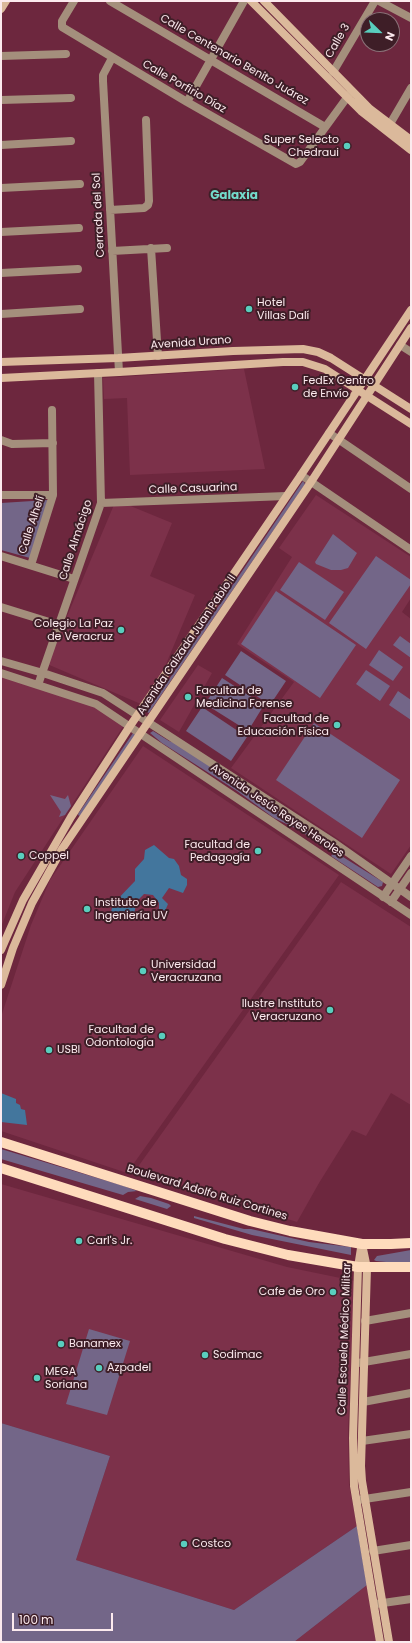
<!DOCTYPE html>
<meta charset="utf-8">
<style>
body{margin:0}
#map{position:relative;width:412px;height:1643px;overflow:hidden;background:#6d273e;font-family:Poppins,sans-serif}
canvas{display:block}
.frame{position:absolute;inset:0;border:2px solid #fceaee;pointer-events:none}
.north{position:absolute;left:360px;top:12px;width:40px;height:40px;box-sizing:border-box;background:#3e1e27;border:1px solid #8a7077;border-radius:50%;rotate:113deg;font-size:11px;font-weight:700;line-height:16px;text-align:center;color:#fceaee}
.north::after{content:'';display:block;margin:auto;width:14px;height:18px;background:#59cebe;clip-path:polygon(50% 0,100% 100%,50% 72%,0 100%)}
.scale{position:absolute;left:12px;top:1613px;width:101px;height:18px;box-sizing:border-box;border:2px solid #fceaee;border-top:0;padding-left:5px;font-size:12px;line-height:14px;white-space:nowrap;color:#fceaee;-webkit-text-stroke:3px #3e1e27;paint-order:stroke}
</style>
<div id="map">
<canvas width="412" height="1643"></canvas>
<div class="frame"></div>
<div class="north">N</div>
<div class="scale">100 m</div>
</div>
<script>
const context = document.querySelector('canvas').getContext('2d');
context.lineJoin = 'round';
function paint(path, color) {
  context.fillStyle = color;
  context.fill(path, 'evenodd');
}
function poly(rows) {
  const path = new Path2D();
  for (const r of rows) {
    path.moveTo(r[0], r[1]);
    for (let i = 2; i < r.length; i += 2) path.lineTo(r[i], r[i + 1]);
  }
  return path;
}
function trace(path, color, width, dash) {
  context.strokeStyle = color;
  context.lineWidth = width;
  context.lineCap = dash ? 'butt' : 'round';
  context.setLineDash(dash || []);
  context.stroke(path);
}
function drawText(font, color, halo, rows, align = 'center') {
  context.font = font + ' Poppins,sans-serif';
  context.lineWidth = 4;
  context.setLineDash([]);
  context.textBaseline = 'middle';
  context.strokeStyle = halo;
  context.fillStyle = color;
  for (const [text, x, y, turn = 0] of rows) {
    context.save();
    context.translate(x, y);
    context.rotate((+turn || 0) * Math.PI / 180);
    context.textAlign = isNaN(turn) ? turn : align;
    if (halo) context.strokeText(text, 0, 0);
    context.fillText(text, 0, 0);
    context.restore();
  }
}
paint(poly([
 [244,369,265,469,130,475,127,398,104,399,103,378],
 [316,495,411,557,411,598,402,612,411,619,411,845,391,874,231,768,294,682,237,644,292,557,279,548],
 [116,500,172,523,150,576,195,595,148,707,47,664],
 [198,665,212,673,179,732,160,720],
 [1,674,89,701,124,725,15,892,1,927],
 [143,746,339,875,127,1173,1,1131,1,1017,31,925,50,880],
 [341,882,411,927,411,1105,391,1093,366,1136,352,1130,319,1183,297,1222,135,1171],
 [1,1184,287,1267,355,1281,348,1429,349,1484,357,1526,234,1610,76,1560,110,1456,1,1423],
 [367,1585,377,1642,294,1642]
]), '#7c314a');
paint(poly([
 [303,481,305,484,149,713,147,712],
 [48,500,30,558,1,550,1,503],
 [333,534,357,553,348,568,341,570,331,570,316,564,315,562],
 [376,556,411,580,411,584,366,649,329,623],
 [299,562,344,592,325,620,280,590],
 [276,591,356,645,320,698,241,644],
 [400,636,411,644,411,658,393,645],
 [379,650,403,667,393,681,369,665],
 [241,651,286,681,270,705,225,675],
 [366,670,390,686,380,701,356,684],
 [222,678,264,705,248,731,205,704],
 [398,691,411,700,411,720,389,705],
 [202,707,247,737,231,761,186,731],
 [314,723,400,780,362,838,276,780],
 [153,731,169,741,175,743,269,804,322,841,320,844,299,830,274,818,237,791,162,743,150,733],
 [133,733,136,735,81,815,79,816,78,814],
 [50,795,65,799,68,795,71,806,65,815,59,817,61,812],
 [335,852,383,882,382,886,378,887,331,856],
 [1,1149,124,1186,137,1191,128,1192,123,1195,1,1159],
 [140,1196,151,1198,169,1204,171,1206,167,1209,135,1199],
 [194,1216,244,1229,251,1229,309,1242,351,1247,351,1255,252,1235,194,1218],
 [411,1250,411,1262,396,1263,376,1261,374,1260,377,1256],
 [89,1329,130,1341,107,1415,66,1404],
 [1,1423,110,1456,76,1560,234,1610,357,1526,367,1585,294,1642,1,1642]
]), '#736688');
paint(poly([
 [154,845,169,858,174,859,179,866,181,875,187,879,187,885,183,893,169,888,162,898,168,904,165,911,159,909,159,903,153,895,144,894,137,901,134,914,125,916,111,912,113,904,135,881,135,869,144,859,145,850],
 [1,1093,16,1099,16,1103,20,1105,21,1109,25,1110,27,1125,1,1122]
]), '#43769d');
trace(poly([
 [74,1,62,21,62,27,187,102,296,164,300,162,351,92],
 [110,1,325,127],
 [379,1,411,18],
 [1,56,66,54],
 [112,58,103,75,103,81,119,372],
 [333,72,375,1],
 [1,100,71,98],
 [187,102,244,1],
 [390,124,411,88],
 [1,145,71,141],
 [1,188,80,184],
 [110,210,144,208,148,205,149,201,146,120],
 [1,232,79,228],
 [151,248,158,356],
 [112,251,167,248],
 [1,273,78,269],
 [1,314,80,309],
 [400,345,411,352],
 [329,433,411,489],
 [1,440,12,444,53,443],
 [301,475,411,550],
 [1,495,53,495],
 [101,503,286,496],
 [1,556,74,579],
 [31,565,53,495,52,410],
 [1,607,59,625],
 [1,661,43,673,103,693,333,842,411,897],
 [1,673,96,704,411,915],
 [38,685,101,503,98,373],
 [383,897,411,856],
 [391,902,411,873],
 [365,1321,411,1313],
 [358,1363,411,1354],
 [363,1402,411,1393],
 [362,1441,411,1434],
 [358,1500,411,1492],
 [373,1551,411,1545],
 [376,1604,411,1599]
]), '#a48f7c', 8);
trace(poly([
 [251,1,361,111,411,150],
 [264,1,370,109,411,140],
 [1,9,6,1],
 [1,362,118,358,233,351,303,349,318,352,331,358,411,409],
 [1,378,119,372,283,362,303,362,325,369,411,424],
 [1,950,23,900,71,817,130,726,301,475,411,310],
 [1,985,13,948,32,903,62,849,311,482,411,328],
 [362,1244,367,1268,361,1466,362,1481,389,1642],
 [361,1248,358,1267,353,1438,354,1486,380,1642]
]), '#dbb99b', 8);
trace(poly([
 [1,1142,250,1221,290,1231,362,1244,391,1244,411,1243],
 [1,1168,225,1239,288,1255,358,1267,411,1267]
]), '#fedbbc', 10);
for (const [x, y, r, color] of [
 [347,146,4,"#59cebe"],
 [249,309,4,"#59cebe"],
 [295,387,4,"#59cebe"],
 [121,630,4,"#59cebe"],
 [188,697,4,"#59cebe"],
 [337,725,4,"#59cebe"],
 [258,851,4,"#59cebe"],
 [21,856,4,"#59cebe"],
 [87,909,4,"#59cebe"],
 [143,971,4,"#59cebe"],
 [330,1010,4,"#59cebe"],
 [162,1036,4,"#59cebe"],
 [49,1050,4,"#59cebe"],
 [79,1241,4,"#59cebe"],
 [333,1292,4,"#59cebe"],
 [61,1344,4,"#59cebe"],
 [205,1355,4,"#59cebe"],
 [99,1368,4,"#59cebe"],
 [37,1378,4,"#59cebe"],
 [184,1544,4,"#59cebe"]
]) {
  const dot = new Path2D();
  dot.arc(x, y, r, 0, 2 * Math.PI);
  context.fillStyle = color;
  context.fill(dot);
  trace(dot, '#3e1e27', 1.5);
}
drawText('11px', '#fceaee', '#3e1e27', [
 ["Calle 3",338,41,-60],
 ["Calle Centenario Benito Juárez",234,60,30],
 ["Calle Porfirio Díaz",184,87,30],
 ["Cerrada del Sol",99,215,-93],
 ["Avenida Urano",191,343,-4],
 ["Calle Casuarina",193,489,-2],
 ["Calle Alhelí",32,525,-72],
 ["Calle Almácigo",76,540,-72],
 ["Avenida Calzada Juan Pablo II",187,645,-56],
 ["Avenida Jesús Reyes Heroles",277,811,34],
 ["Boulevard Adolfo Ruiz Cortines",207,1193,17],
 ["Calle Escuela Médico Militar",345,1339,-88]
]);
drawText('11px', '#fceaee', '#3e1e27', [
 ["Super Selecto",339,140,"right"],
 ["Chedraui",339,153,"right"],
 ["Hotel",257,303],
 ["Villas Dalí",257,316],
 ["FedEx Centro",303,381],
 ["de Envío",303,394],
 ["Colegio La Paz",113,624,"right"],
 ["de Veracruz",113,637,"right"],
 ["Facultad de",196,691],
 ["Medicina Forense",196,704],
 ["Facultad de",329,719,"right"],
 ["Educación Física",329,732,"right"],
 ["Facultad de",250,845,"right"],
 ["Pedagogía",250,858,"right"],
 ["Coppel",29,856],
 ["Instituto de",95,903],
 ["Ingeniería UV",95,916],
 ["Universidad",151,965],
 ["Veracruzana",151,978],
 ["Ilustre Instituto",322,1004,"right"],
 ["Veracruzano",322,1017,"right"],
 ["Facultad de",154,1030,"right"],
 ["Odontología",154,1043,"right"],
 ["USBI",57,1050],
 ["Carl's Jr.",87,1241],
 ["Cafe de Oro",325,1292,"right"],
 ["Banamex",69,1344],
 ["Sodimac",213,1355],
 ["Azpadel",107,1368],
 ["MEGA",45,1372],
 ["Soriana",45,1385],
 ["Costco",192,1544]
], 'left');
drawText('bold 12px', '#73dbcb', '#3e1e27', [
 ["Galaxia",234,196]
]);
</script>
